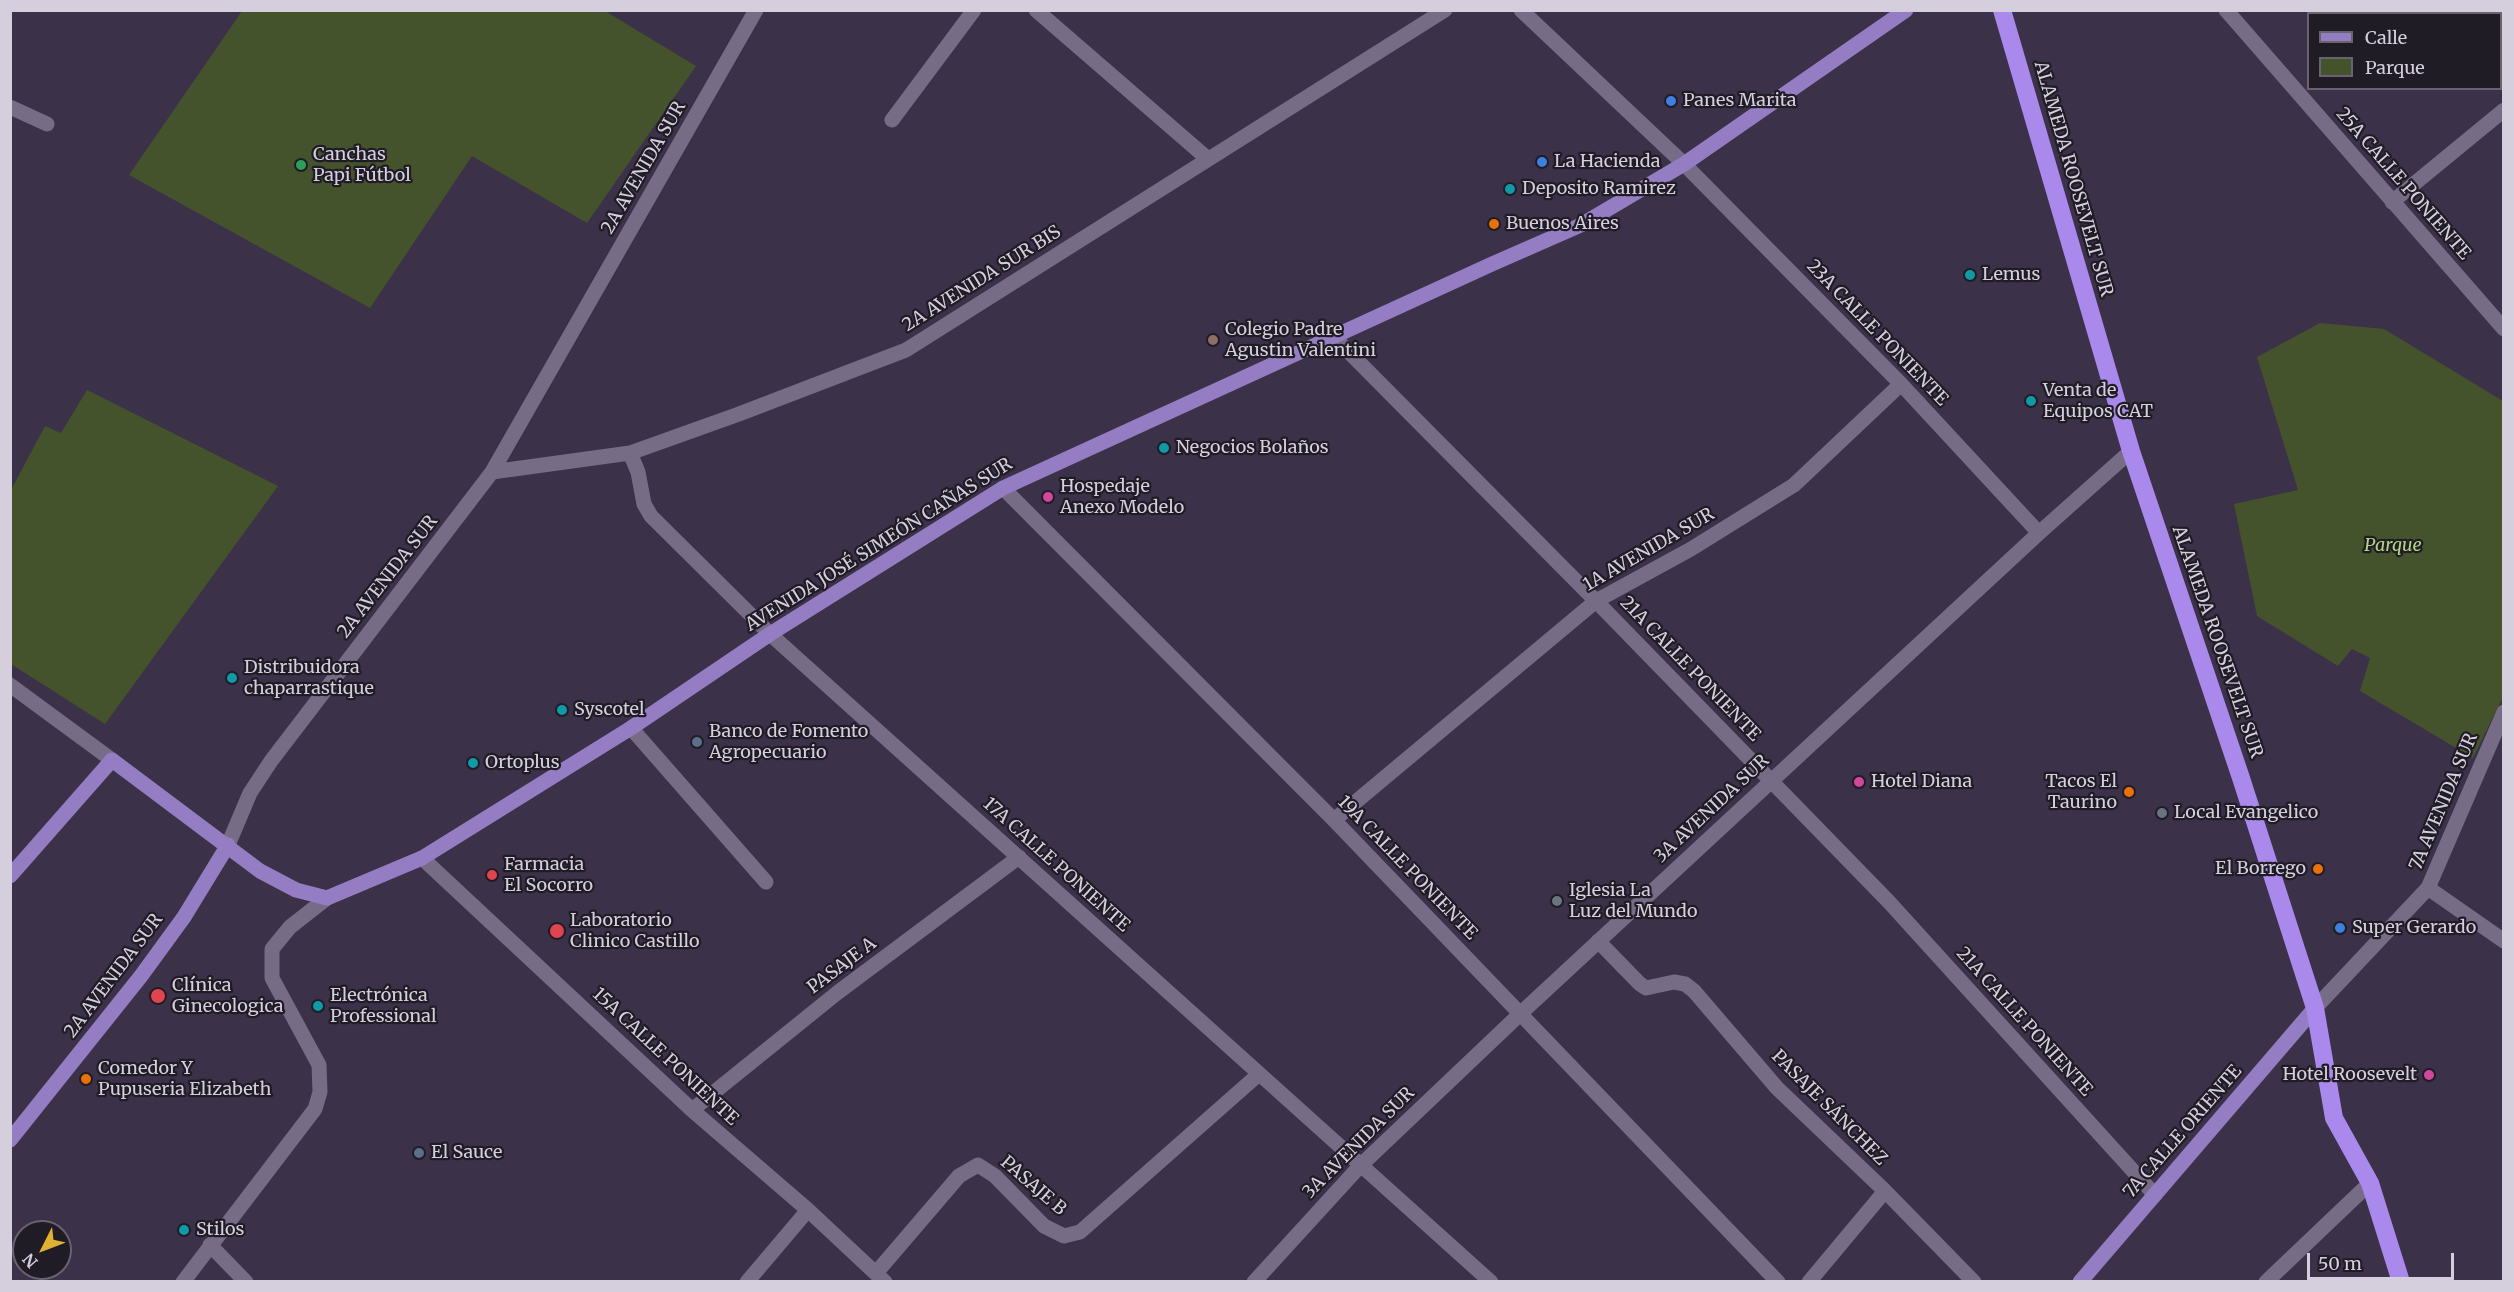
<!DOCTYPE html>
<meta charset="utf-8">
<style>
body{margin:0}
#map{position:relative;width:2514px;height:1292px;overflow:hidden;background:#3b3148;font-family:Merriweather,serif}
canvas{display:block}
.frame{position:absolute;inset:0;border:12px solid #d4cedd;pointer-events:none}
.legend{position:absolute;left:2307px;top:12px;width:195px;height:78px;box-sizing:border-box;background:#201c26;border:2px solid #68636f;margin:0;padding:8px 10px;list-style:none;font-size:18px;color:#d4cedd}
.legend li{display:flex;align-items:center;gap:12px;height:30px}
.legend b{width:30px;border:2px solid #68636f}
.north{position:absolute;left:12px;top:1220px;width:60px;height:60px;box-sizing:border-box;background:#201c26;border:2px solid #68636f;border-radius:50%;rotate:228deg;font-size:16px;font-weight:700;line-height:24px;text-align:center;color:#d4cedd}
.north::after{content:'';display:block;margin:auto;width:21px;height:27px;background:#deb133;clip-path:polygon(50% 0,100% 100%,50% 72%,0 100%)}
.scale{position:absolute;left:2307px;top:1253px;width:147px;height:27px;box-sizing:border-box;border:3px solid #d4cedd;border-top:0;padding-left:8px;font-size:18px;line-height:21px;white-space:nowrap;color:#d4cedd;-webkit-text-stroke:4px #201c26;paint-order:stroke}
</style>
<div id="map">
<canvas width="2514" height="1292"></canvas>
<div class="frame"></div>
<ul class="legend">
<li><b style="height:8px;background:#957dc3"></b>Calle</li>
<li><b style="height:16px;background:#45532c"></b>Parque</li>
</ul>
<div class="north">N</div>
<div class="scale">50 m</div>
</div>
<script>
const context = document.querySelector('canvas').getContext('2d');
context.lineJoin = 'round';
function paint(path, color) {
  context.fillStyle = color;
  context.fill(path, 'evenodd');
}
function poly(rows) {
  const path = new Path2D();
  for (const r of rows) {
    path.moveTo(r[0], r[1]);
    for (let i = 2; i < r.length; i += 2) path.lineTo(r[i], r[i + 1]);
  }
  return path;
}
function trace(path, color, width, dash) {
  context.strokeStyle = color;
  context.lineWidth = width;
  context.lineCap = dash ? 'butt' : 'round';
  context.setLineDash(dash || []);
  context.stroke(path);
}
function drawText(font, color, halo, rows, align = 'center') {
  context.font = font + ' Merriweather,serif';
  context.lineWidth = 4.5;
  context.setLineDash([]);
  context.textBaseline = 'middle';
  context.strokeStyle = halo;
  context.fillStyle = color;
  for (const [text, x, y, turn = 0] of rows) {
    context.save();
    context.translate(x, y);
    context.rotate((+turn || 0) * Math.PI / 180);
    context.textAlign = isNaN(turn) ? turn : align;
    if (halo) context.strokeText(text, 0, 0);
    context.fillText(text, 0, 0);
    context.restore();
  }
}
paint(poly([
 [242,11,605,11,696,66,587,223,472,156,370,308,129,175],
 [2320,323,2384,329,2503,401,2503,697,2473,758,2360,691,2370,658,2352,649,2338,666,2257,616,2234,504,2298,490,2257,357],
 [87,390,278,486,105,724,11,664,11,490,45,426,61,433]
]), '#45532c');
trace(poly([
 [1036,10,1208,159],
 [1521,10,1684,164,1901,384,2039,533],
 [2226,10,2504,329],
 [10,107,47,124],
 [892,120,974,10],
 [2392,202,2504,110],
 [1334,337,1596,601,1889,902,2155,1195],
 [630,453,638,472,644,504,651,516,770,634,1491,1282],
 [492,472,630,453,739,414,906,350,1445,10],
 [1003,488,1334,820,1778,1282],
 [10,685,112,760],
 [631,728,766,882],
 [1334,820,1596,601,1691,549,1794,485,1901,384],
 [228,845,250,793,271,761,492,472,756,10],
 [422,858,692,1110,808,1210,885,1282],
 [2428,888,2504,941],
 [1598,941,1640,984,1646,988,1674,982,1685,984,1694,991,1777,1088,1885,1191,1974,1282],
 [2315,1008,2428,888,2504,712],
 [692,1110,837,993,1019,857],
 [210,1245,246,1282],
 [876,1273,959,1176,978,1165,995,1176,1044,1226,1064,1236,1080,1232,1259,1074],
 [183,1282,315,1109,320,1092,319,1065,272,978,272,949,290,927,327,898],
 [747,1282,808,1210],
 [1254,1282,1360,1166,1520,1014,2039,533,2131,451],
 [1809,1282,1885,1191],
 [2266,1282,2370,1183]
]), '#776c86', 15);
trace(poly([
 [10,876,112,760,260,871,296,890,327,898,422,858,631,728,770,634,1003,488,1492,264,1581,225,1684,164,1906,10],
 [10,1140,141,976,184,917,228,845],
 [2080,1282,2315,1008]
]), '#957dc3', 15);
trace(poly([
 [2002,10,2131,451,2241,778,2315,1008,2334,1118,2370,1183,2401,1282]
]), '#a989ec', 18);
for (const [x, y, r, color] of [
 [1671,101,6,"#3f7fe0"],
 [1542,162,6,"#3f7fe0"],
 [301,165,6,"#2e9e5b"],
 [1510,189,6,"#0f9aa8"],
 [1494,224,6,"#e8710a"],
 [1970,275,6,"#0f9aa8"],
 [1213,340,6,"#8d6e63"],
 [2031,401,6,"#0f9aa8"],
 [1164,448,6,"#0f9aa8"],
 [1048,497,6,"#d1479c"],
 [232,678,6,"#0f9aa8"],
 [562,710,6,"#0f9aa8"],
 [697,742,6,"#5c6f8a"],
 [473,763,6,"#0f9aa8"],
 [1859,782,6,"#d1479c"],
 [2129,792,6,"#e8710a"],
 [2162,813,6,"#6b7280"],
 [2318,869,6,"#e8710a"],
 [492,875,6,"#e0444e"],
 [1557,901,6,"#6b7280"],
 [2340,928,6,"#3f7fe0"],
 [557,931,8,"#e0444e"],
 [158,996,8,"#e0444e"],
 [318,1006,6,"#0f9aa8"],
 [2429,1075,6,"#d1479c"],
 [86,1079,6,"#e8710a"],
 [419,1153,6,"#5c6f8a"],
 [184,1230,6,"#0f9aa8"]
]) {
  const dot = new Path2D();
  dot.arc(x, y, r, 0, 2 * Math.PI);
  context.fillStyle = color;
  context.fill(dot);
  trace(dot, '#201c26', 2);
}
drawText('18px', '#d4cedd', '#201c26', [
 ["Panes Marita",1683,101],
 ["Canchas",313,155],
 ["Papi Fútbol",313,176],
 ["La Hacienda",1554,162],
 ["Deposito Ramirez",1522,189],
 ["Buenos Aires",1506,224],
 ["Lemus",1982,275],
 ["Colegio Padre",1225,330],
 ["Agustin Valentini",1225,351],
 ["Venta de",2043,391],
 ["Equipos CAT",2043,412],
 ["Negocios Bolaños",1176,448],
 ["Hospedaje",1060,487],
 ["Anexo Modelo",1060,508],
 ["Distribuidora",244,668],
 ["chaparrastique",244,689],
 ["Syscotel",574,710],
 ["Banco de Fomento",709,732],
 ["Agropecuario",709,753],
 ["Ortoplus",485,763],
 ["Hotel Diana",1871,782],
 ["Tacos El",2117,782,"right"],
 ["Taurino",2117,803,"right"],
 ["Local Evangelico",2174,813],
 ["Farmacia",504,865],
 ["El Socorro",504,886],
 ["El Borrego",2306,869,"right"],
 ["Iglesia La",1569,891],
 ["Luz del Mundo",1569,912],
 ["Laboratorio",570,921],
 ["Clinico Castillo",570,942],
 ["Super Gerardo",2352,928],
 ["Clínica",172,986],
 ["Ginecologica",172,1007],
 ["Electrónica",330,996],
 ["Professional",330,1017],
 ["Comedor Y",98,1069],
 ["Pupuseria Elizabeth",98,1090],
 ["Hotel Roosevelt",2417,1075,"right"],
 ["El Sauce",431,1153],
 ["Stilos",196,1230]
], 'left');
drawText('18px', '#d4cedd', '#201c26', [
 ["2A AVENIDA SUR",644,168,-60],
 ["ALAMEDA ROOSEVELT SUR",2073,179,74],
 ["25A CALLE PONIENTE",2403,184,49],
 ["2A AVENIDA SUR BIS",982,279,-32],
 ["23A CALLE PONIENTE",1877,333,46],
 ["AVENIDA JOSÉ SIMEÓN CAÑAS SUR",879,545,-32],
 ["1A AVENIDA SUR",1649,550,-30],
 ["2A AVENIDA SUR",388,577,-52],
 ["ALAMEDA ROOSEVELT SUR",2217,642,71],
 ["21A CALLE PONIENTE",1690,669,46],
 ["7A AVENIDA SUR",2444,802,-67],
 ["3A AVENIDA SUR",1712,809,-43],
 ["17A CALLE PONIENTE",1056,865,42],
 ["19A CALLE PONIENTE",1407,868,46],
 ["PASAJE A",842,966,-37],
 ["2A AVENIDA SUR",114,976,-53],
 ["21A CALLE PONIENTE",2024,1022,48],
 ["15A CALLE PONIENTE",665,1057,43],
 ["PASAJE SÁNCHEZ",1829,1108,45],
 ["7A CALLE ORIENTE",2183,1132,-49],
 ["3A AVENIDA SUR",1359,1143,-45],
 ["PASAJE B",1033,1186,41]
]);
drawText('italic 18px', '#b5d681', '#201c26', [
 ["Parque",2393,546]
]);
</script>
